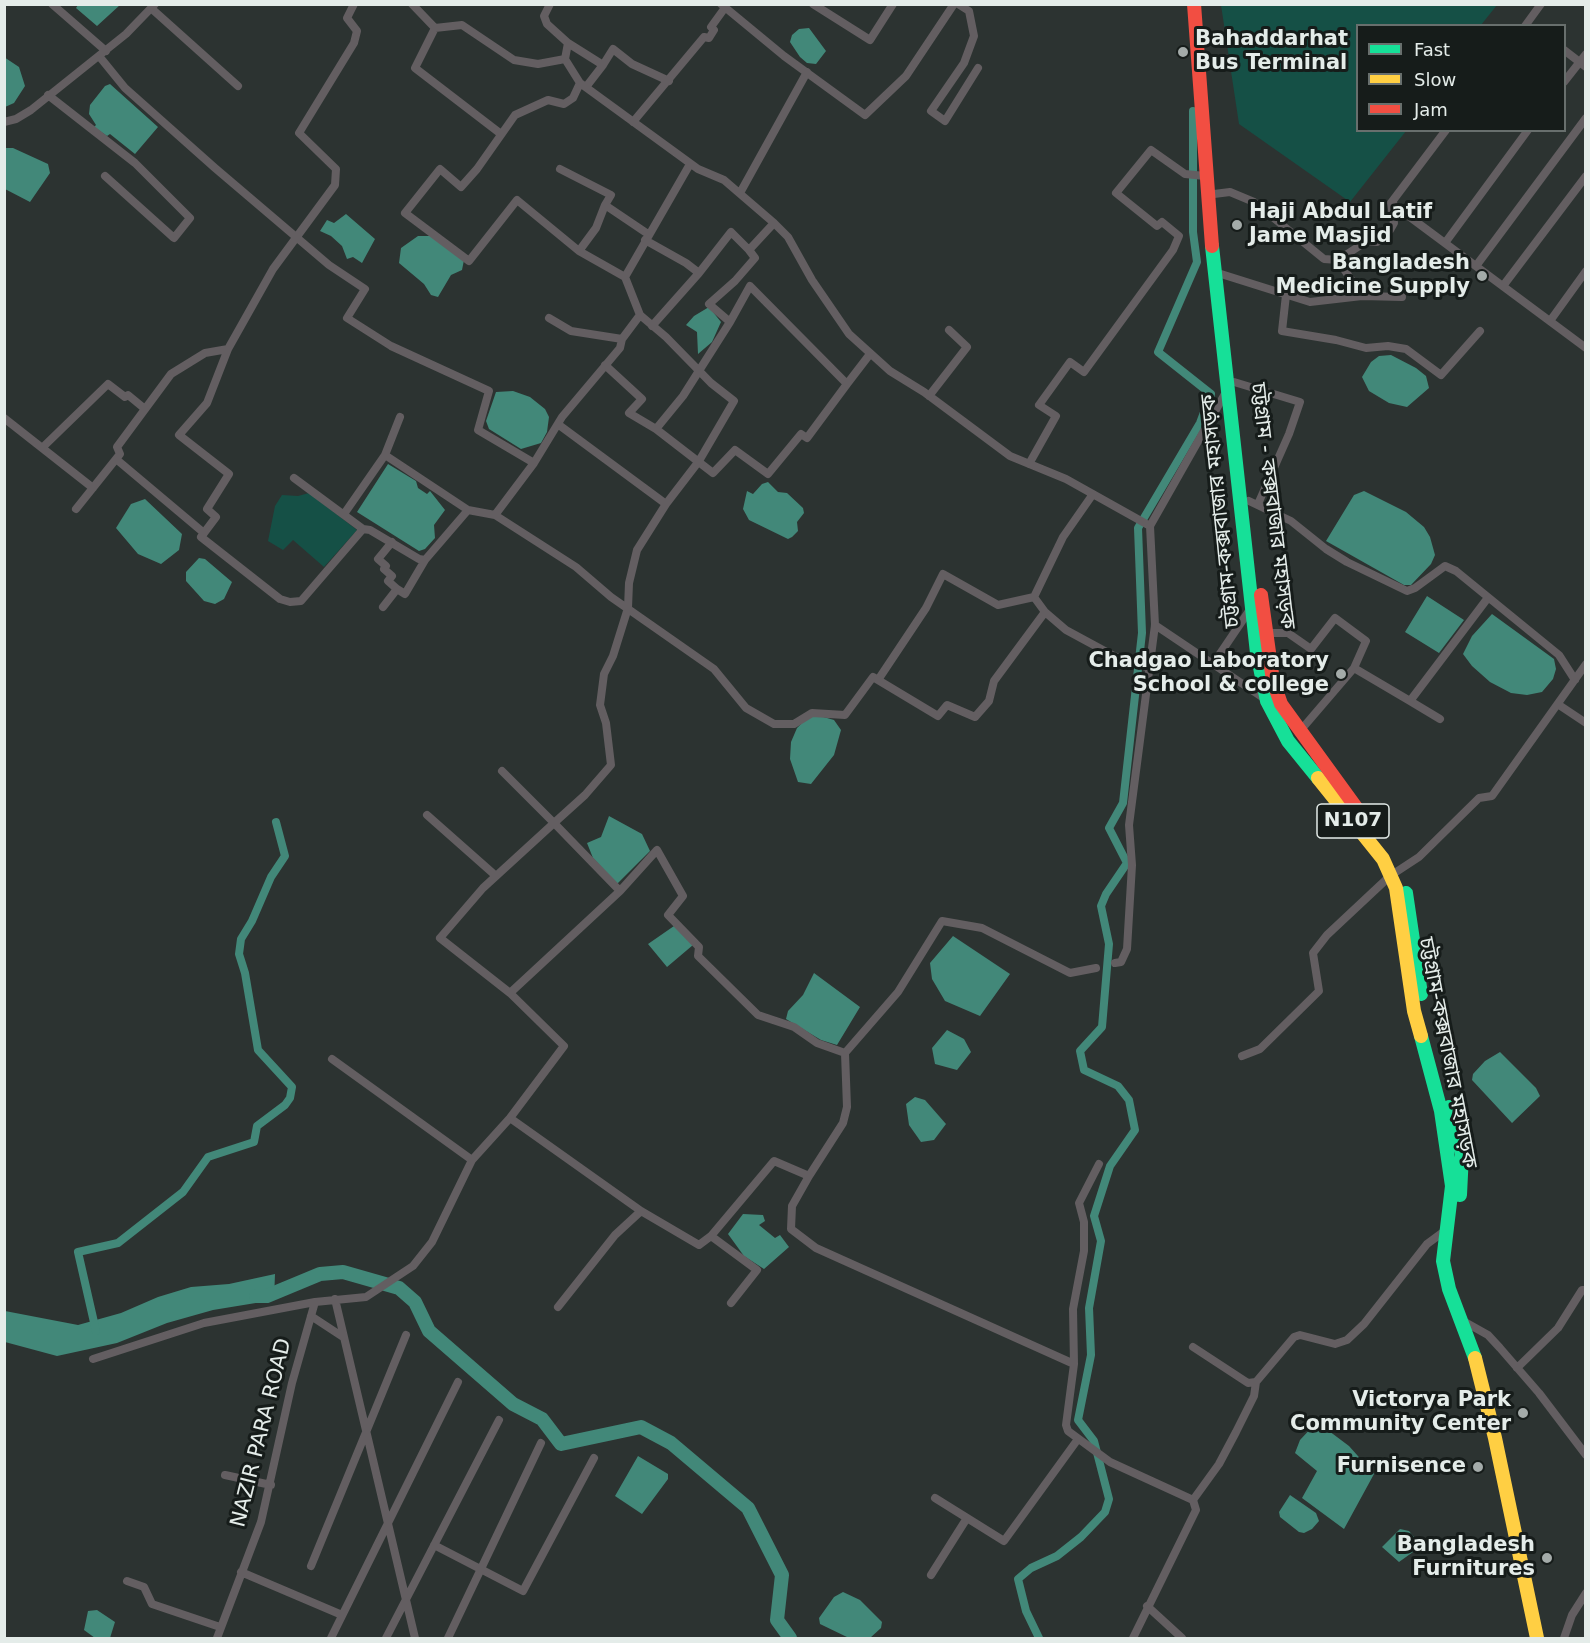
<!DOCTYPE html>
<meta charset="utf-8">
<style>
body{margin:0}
#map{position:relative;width:1590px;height:1643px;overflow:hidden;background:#2c3331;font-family:"DejaVu Sans",sans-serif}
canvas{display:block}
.frame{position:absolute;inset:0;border:6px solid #e4ece9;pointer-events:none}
.legend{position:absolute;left:1356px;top:24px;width:210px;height:108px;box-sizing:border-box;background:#161c1a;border:2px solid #686f6d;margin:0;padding:8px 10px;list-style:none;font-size:18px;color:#e4ece9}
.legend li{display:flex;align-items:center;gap:12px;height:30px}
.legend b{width:30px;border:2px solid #686f6d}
</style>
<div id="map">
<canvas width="1590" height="1643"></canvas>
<div class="frame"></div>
<ul class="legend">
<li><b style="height:8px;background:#16e098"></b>Fast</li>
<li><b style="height:8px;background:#ffcf43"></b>Slow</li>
<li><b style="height:8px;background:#f24e42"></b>Jam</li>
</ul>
</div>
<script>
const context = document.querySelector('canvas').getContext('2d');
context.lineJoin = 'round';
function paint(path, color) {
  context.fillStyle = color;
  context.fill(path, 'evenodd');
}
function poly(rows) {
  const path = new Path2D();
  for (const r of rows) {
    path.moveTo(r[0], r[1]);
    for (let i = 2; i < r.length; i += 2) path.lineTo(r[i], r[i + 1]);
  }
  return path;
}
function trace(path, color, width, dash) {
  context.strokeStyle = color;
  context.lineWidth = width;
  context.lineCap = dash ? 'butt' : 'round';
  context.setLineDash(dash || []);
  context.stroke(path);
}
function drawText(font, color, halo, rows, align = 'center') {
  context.font = font + ' "DejaVu Sans","Noto Sans Bengali",sans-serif';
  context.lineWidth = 6;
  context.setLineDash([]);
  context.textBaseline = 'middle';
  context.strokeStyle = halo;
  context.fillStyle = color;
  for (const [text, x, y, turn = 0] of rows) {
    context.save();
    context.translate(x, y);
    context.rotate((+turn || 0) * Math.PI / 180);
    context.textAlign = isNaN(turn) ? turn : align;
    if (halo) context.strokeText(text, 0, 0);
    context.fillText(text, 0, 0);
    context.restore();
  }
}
paint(poly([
 [1221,5,1221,4,1497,5,1481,25,1358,26,1358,130,1406,131,1350,202,1239,124],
 [309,493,357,530,324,567,293,540,283,550,268,541,275,506,282,495,298,496]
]), '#155046');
paint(poly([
 [78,5,78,4,120,5,97,26,76,8],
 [809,28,826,51,816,64,807,63,800,57,790,42,792,35,799,29],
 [4,57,19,67,25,86,14,103,5,107],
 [110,84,158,127,135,154,110,134,107,136,94,127,96,125,89,114,90,105,105,86],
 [6,148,13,148,48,164,50,173,30,202,5,189],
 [346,214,375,239,362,263,353,257,347,259,342,246,331,236,320,231,327,220,334,223],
 [418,236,432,236,464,260,462,270,451,275,438,297,431,295,424,284,399,263,401,248],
 [709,307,721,322,712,342,698,354,697,332,686,325,694,316],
 [1391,355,1416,368,1426,376,1429,388,1407,407,1389,403,1369,391,1362,377,1371,362,1379,356],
 [513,391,530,397,545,409,549,417,547,432,541,443,521,449,489,429,486,421,496,392],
 [388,464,416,481,418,488,427,494,430,491,445,510,434,525,435,538,425,549,419,551,357,512],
 [768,482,778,492,787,493,803,508,804,513,797,522,798,531,792,537,788,539,749,520,743,509,747,491,753,494,762,484],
 [1364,491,1406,512,1424,527,1430,537,1435,555,1431,564,1411,585,1404,585,1326,541,1354,495],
 [145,499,182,534,179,550,161,564,138,554,116,528,131,504],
 [199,558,205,559,232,582,224,599,215,604,204,601,186,581,186,572],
 [1427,596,1464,620,1439,653,1405,632],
 [1492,614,1554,659,1556,669,1553,679,1542,692,1527,695,1511,693,1490,682,1472,666,1463,654,1472,636],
 [820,716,834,720,841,730,834,755,811,784,798,782,790,759,791,742,797,728,808,717],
 [609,816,642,834,650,851,617,884,593,858,587,843,601,837],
 [674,926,693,945,667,967,648,944],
 [953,936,1010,974,980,1016,945,1001,932,979,930,963],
 [814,973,860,1007,837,1045,821,1040,786,1019,788,1011,803,995],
 [947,1030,964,1039,971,1052,957,1070,935,1064,932,1048],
 [1500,1052,1536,1088,1540,1096,1512,1123,1472,1080,1473,1074,1485,1061],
 [915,1097,925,1100,946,1124,934,1140,921,1142,909,1125,906,1104],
 [743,1214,763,1215,765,1221,759,1225,775,1238,780,1235,789,1247,764,1269,744,1256,728,1234],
 [275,1274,274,1300,213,1310,167,1323,117,1343,57,1356,5,1342,5,1311,78,1325,121,1313,158,1297,191,1287,229,1284],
 [1314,1425,1325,1428,1349,1446,1374,1474,1344,1529,1302,1498,1317,1471,1295,1453,1300,1440],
 [638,1456,668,1474,668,1479,642,1514,615,1496],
 [1290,1495,1316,1513,1319,1521,1312,1529,1304,1533,1299,1532,1280,1517,1279,1512],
 [1400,1529,1409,1531,1419,1543,1413,1552,1399,1562,1382,1547],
 [843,1592,860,1600,882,1622,881,1628,870,1638,849,1638,820,1624,819,1618,834,1597],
 [97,1610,115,1622,110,1638,95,1638,84,1630,88,1611]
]), '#428879');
trace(poly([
 [96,1331,78,1252,118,1243,183,1192,208,1157,254,1142,257,1126,285,1105,290,1098,292,1087,258,1050,245,973,239,954,241,939,252,921,271,877,285,856,276,822],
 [1039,1638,1026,1611,1018,1579,1031,1568,1057,1556,1081,1537,1105,1512,1109,1499,1094,1441,1078,1420,1091,1355,1089,1308,1101,1241,1094,1216,1110,1166,1135,1130,1129,1100,1118,1086,1084,1070,1080,1051,1102,1027,1109,944,1101,906,1106,894,1127,863,1109,828,1123,803,1142,633,1138,528,1200,423,1211,394,1158,352,1197,262,1193,232,1193,111]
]), '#428879', 8);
trace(poly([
 [256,1296,267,1296,320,1274,343,1272,399,1288,415,1302,429,1331,513,1404,542,1419,561,1444,641,1427,671,1443,748,1508,782,1575,777,1620,790,1638]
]), '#428879', 14);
trace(poly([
 [52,4,106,51],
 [412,4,435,28,462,25,514,60,538,64,565,59,580,83,698,169,724,180,774,223,788,237,812,280,849,334,890,371,924,392,1010,456,1066,479,1150,526],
 [550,4,544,16,547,24,568,43,565,59],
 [721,4,784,56,865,115,906,76,954,4],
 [813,4,870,40,893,4],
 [958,4,969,11,974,36,964,63,931,111,945,121,978,68],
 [152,9,238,86],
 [1525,26,1541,4],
 [435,28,415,68,501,134],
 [568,43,603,65,586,87],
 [1564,50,1586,67],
 [99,56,125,88,215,168,329,265,365,289,347,318,391,346,489,391,478,430,534,463],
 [603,65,613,49,632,64,669,81],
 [1564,82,1586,54],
 [580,83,573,98,564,104,548,100,515,115,477,169,461,187,440,169,405,213,469,261,517,200,579,251,625,277],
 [48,95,135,163,190,218,174,238,105,176],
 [4,122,16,119,31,110,126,34,155,4],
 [633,122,704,37,709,38,714,30,711,27,724,9],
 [560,169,611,195,605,205,648,234],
 [740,193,807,72],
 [1214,194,1230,192,1254,202,1324,259,1338,260,1367,241,1377,242,1390,230,1394,223,1391,203,1446,130],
 [1391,203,1586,348],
 [774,223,749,250,755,258,735,281,709,304,730,322,683,396,656,429,713,473,735,450,768,474,801,434,807,438,847,384],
 [645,240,686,263,699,273,731,232,749,250],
 [1445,243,1528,130],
 [579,251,596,228,605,205],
 [1338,260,1362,296],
 [1476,266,1586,118],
 [1221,274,1310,302,1362,296,1402,297],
 [1503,286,1586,176],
 [1286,295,1282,331,1336,340,1366,348,1388,346,1406,349,1441,375,1480,331],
 [549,318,571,331,622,339],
 [1550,321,1586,271],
 [730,322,750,286,847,384,870,354],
 [652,326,699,273],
 [228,349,207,403,179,435,229,474,207,509,216,517,201,537,280,599,290,602,301,601,363,529,370,530,419,559,425,560,468,510,495,515,534,463,562,417,620,348,622,339,640,315],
 [605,365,642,399,629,413,656,429],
 [1234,382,1300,402,1289,434,1258,504],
 [929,396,967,347,949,330],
 [4,418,93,488],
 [559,425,666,504],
 [42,448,108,384,125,397,128,395,145,409],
 [385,455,400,417],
 [116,459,204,533],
 [1029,464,1056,416,1039,405,1070,362,1084,372,1173,250,1179,236,1162,222,1157,226,1116,193,1151,150,1185,174,1205,176],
 [294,478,363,529],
 [1249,501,1291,521,1326,549,1347,562,1407,591,1415,588,1445,566,1456,571,1559,655,1575,680],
 [76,509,120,454,117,447,171,374,205,353,228,349,273,269,335,185,336,169,299,133,354,43,357,31,347,18,354,4],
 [344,514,385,455,468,510],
 [495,515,576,567,611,597,714,669,746,708,774,724,794,724,812,713,845,715,873,677,938,716,947,705,975,717,989,701,994,681,1045,612,1034,597,1063,537,1093,494],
 [397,589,405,594,425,560],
 [383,607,397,589,388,581,392,576,384,569,386,566,378,559,392,542],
 [1045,612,1066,630,1114,656,1149,668],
 [1155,625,1265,699],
 [1267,633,1288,633,1311,649,1335,618,1366,641,1354,668],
 [1213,664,1251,608],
 [878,680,926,608,943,574,998,605,1034,597],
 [1410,701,1440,719],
 [1559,705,1586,723],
 [1300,731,1354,668,1410,701,1487,599],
 [427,815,496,876],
 [620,891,657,850,683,896,668,915,699,947,698,956,758,1015,794,1027,817,1043,845,1053],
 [1115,963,1121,962,1127,949,1132,865,1129,825,1155,625,1150,526,1226,392],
 [510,993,620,891,554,823,585,795,611,765,606,723,600,705,604,674,613,656,628,608,629,583,637,550,666,504,699,461,734,401,711,383,666,337,640,315,625,277,690,164],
 [1242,1056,1260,1049,1319,991,1313,953,1327,935,1390,876,1419,857,1479,798,1492,796,1586,664],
 [332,1059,472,1160],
 [510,1118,641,1211,699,1245,711,1236,774,1161,809,1176,843,1123,847,1107,845,1053,898,992,942,921,982,928,1070,973,1096,968],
 [809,1176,792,1206,791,1229,816,1248,1074,1364,1073,1309,1084,1251,1084,1222,1079,1203,1099,1164],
 [711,1236,757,1270,731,1303],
 [335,1299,415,1638],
 [558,1307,615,1235,641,1211],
 [311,1316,343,1337],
 [1463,1321,1488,1335,1500,1348,1539,1393,1586,1455],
 [1193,1347,1248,1383,1256,1382],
 [93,1359,204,1323,315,1302,366,1297,413,1266,432,1242,472,1160,510,1118,564,1046,510,993,440,938,483,888,554,823,502,771],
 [1074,1364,1066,1425,1068,1431,1110,1462,1193,1500,1196,1510,1133,1638],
 [1517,1368,1558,1328,1582,1290,1586,1290],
 [225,1475,271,1485],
 [935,1498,1004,1541,1078,1439],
 [1193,1500,1219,1464,1236,1432,1254,1396,1256,1382,1294,1337,1300,1335,1335,1344,1347,1340,1364,1324,1427,1244,1446,1230],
 [434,1545,523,1591,594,1458],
 [311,1566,406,1335],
 [241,1572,342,1615],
 [931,1575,967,1518],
 [127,1581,144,1587,152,1604,220,1627],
 [1147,1606,1182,1638],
 [217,1638,261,1522,292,1383,315,1302],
 [331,1638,458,1382],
 [386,1638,499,1420],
 [448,1638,541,1443],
 [1564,1638,1572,1615,1586,1593]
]), '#635e61', 8);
trace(poly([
 [1212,246,1257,653,1267,701,1288,741,1318,778],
 [1406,893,1421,994],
 [1421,1036,1441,1111,1452,1186,1443,1261,1449,1289,1475,1358],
 [1449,1107,1462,1154,1460,1195]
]), '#16e098', 14);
trace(poly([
 [1318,778,1383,859,1396,888,1414,1011,1421,1036],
 [1475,1358,1495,1438,1537,1638]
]), '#ffcf43', 14);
trace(poly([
 [1194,4,1212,246],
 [1261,595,1273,681,1281,704,1371,828]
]), '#f24e42', 14);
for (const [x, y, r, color] of [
 [1183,52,6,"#a4aba9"],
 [1237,225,6,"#a4aba9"],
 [1482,276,6,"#a4aba9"],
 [1341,674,6,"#a4aba9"],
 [1523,1413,6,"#a4aba9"],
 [1478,1467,6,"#a4aba9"],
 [1547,1558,6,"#a4aba9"]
]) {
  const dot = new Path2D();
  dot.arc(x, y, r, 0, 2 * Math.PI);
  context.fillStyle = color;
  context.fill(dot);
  trace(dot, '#161c1a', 2);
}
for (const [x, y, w] of [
 [1353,821,72]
]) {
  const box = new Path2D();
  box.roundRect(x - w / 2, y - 17, w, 34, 4.5);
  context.fillStyle = '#161c1a';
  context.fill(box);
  trace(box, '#e4ece9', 1.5);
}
drawText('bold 20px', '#e4ece9', null, [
 ["N107",1353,821]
]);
drawText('bold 21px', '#e4ece9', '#161c1a', [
 ["Bahaddarhat",1195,40,"left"],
 ["Bus Terminal",1195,64,"left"],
 ["Haji Abdul Latif",1249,213,"left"],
 ["Jame Masjid",1249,237,"left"],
 ["Bangladesh",1470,264],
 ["Medicine Supply",1470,288],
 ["Chadgao Laboratory",1329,662],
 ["School & college",1329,686],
 ["Victorya Park",1511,1401],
 ["Community Center",1511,1425],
 ["Furnisence",1466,1467],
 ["Bangladesh",1535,1546],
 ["Furnitures",1535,1570]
], 'right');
drawText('21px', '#e4ece9', '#161c1a', [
 ["চট্টগ্রাম - কক্সবাজার মহাসড়ক",1272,506,83],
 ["চট্টগ্রাম-কক্সবাজার মহাসড়ক",1221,511,-96],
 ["চট্টগ্রাম-কক্সবাজার মহাসড়ক",1447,1053,79],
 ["NAZIR PARA ROAD",262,1433,-76]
]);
</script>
